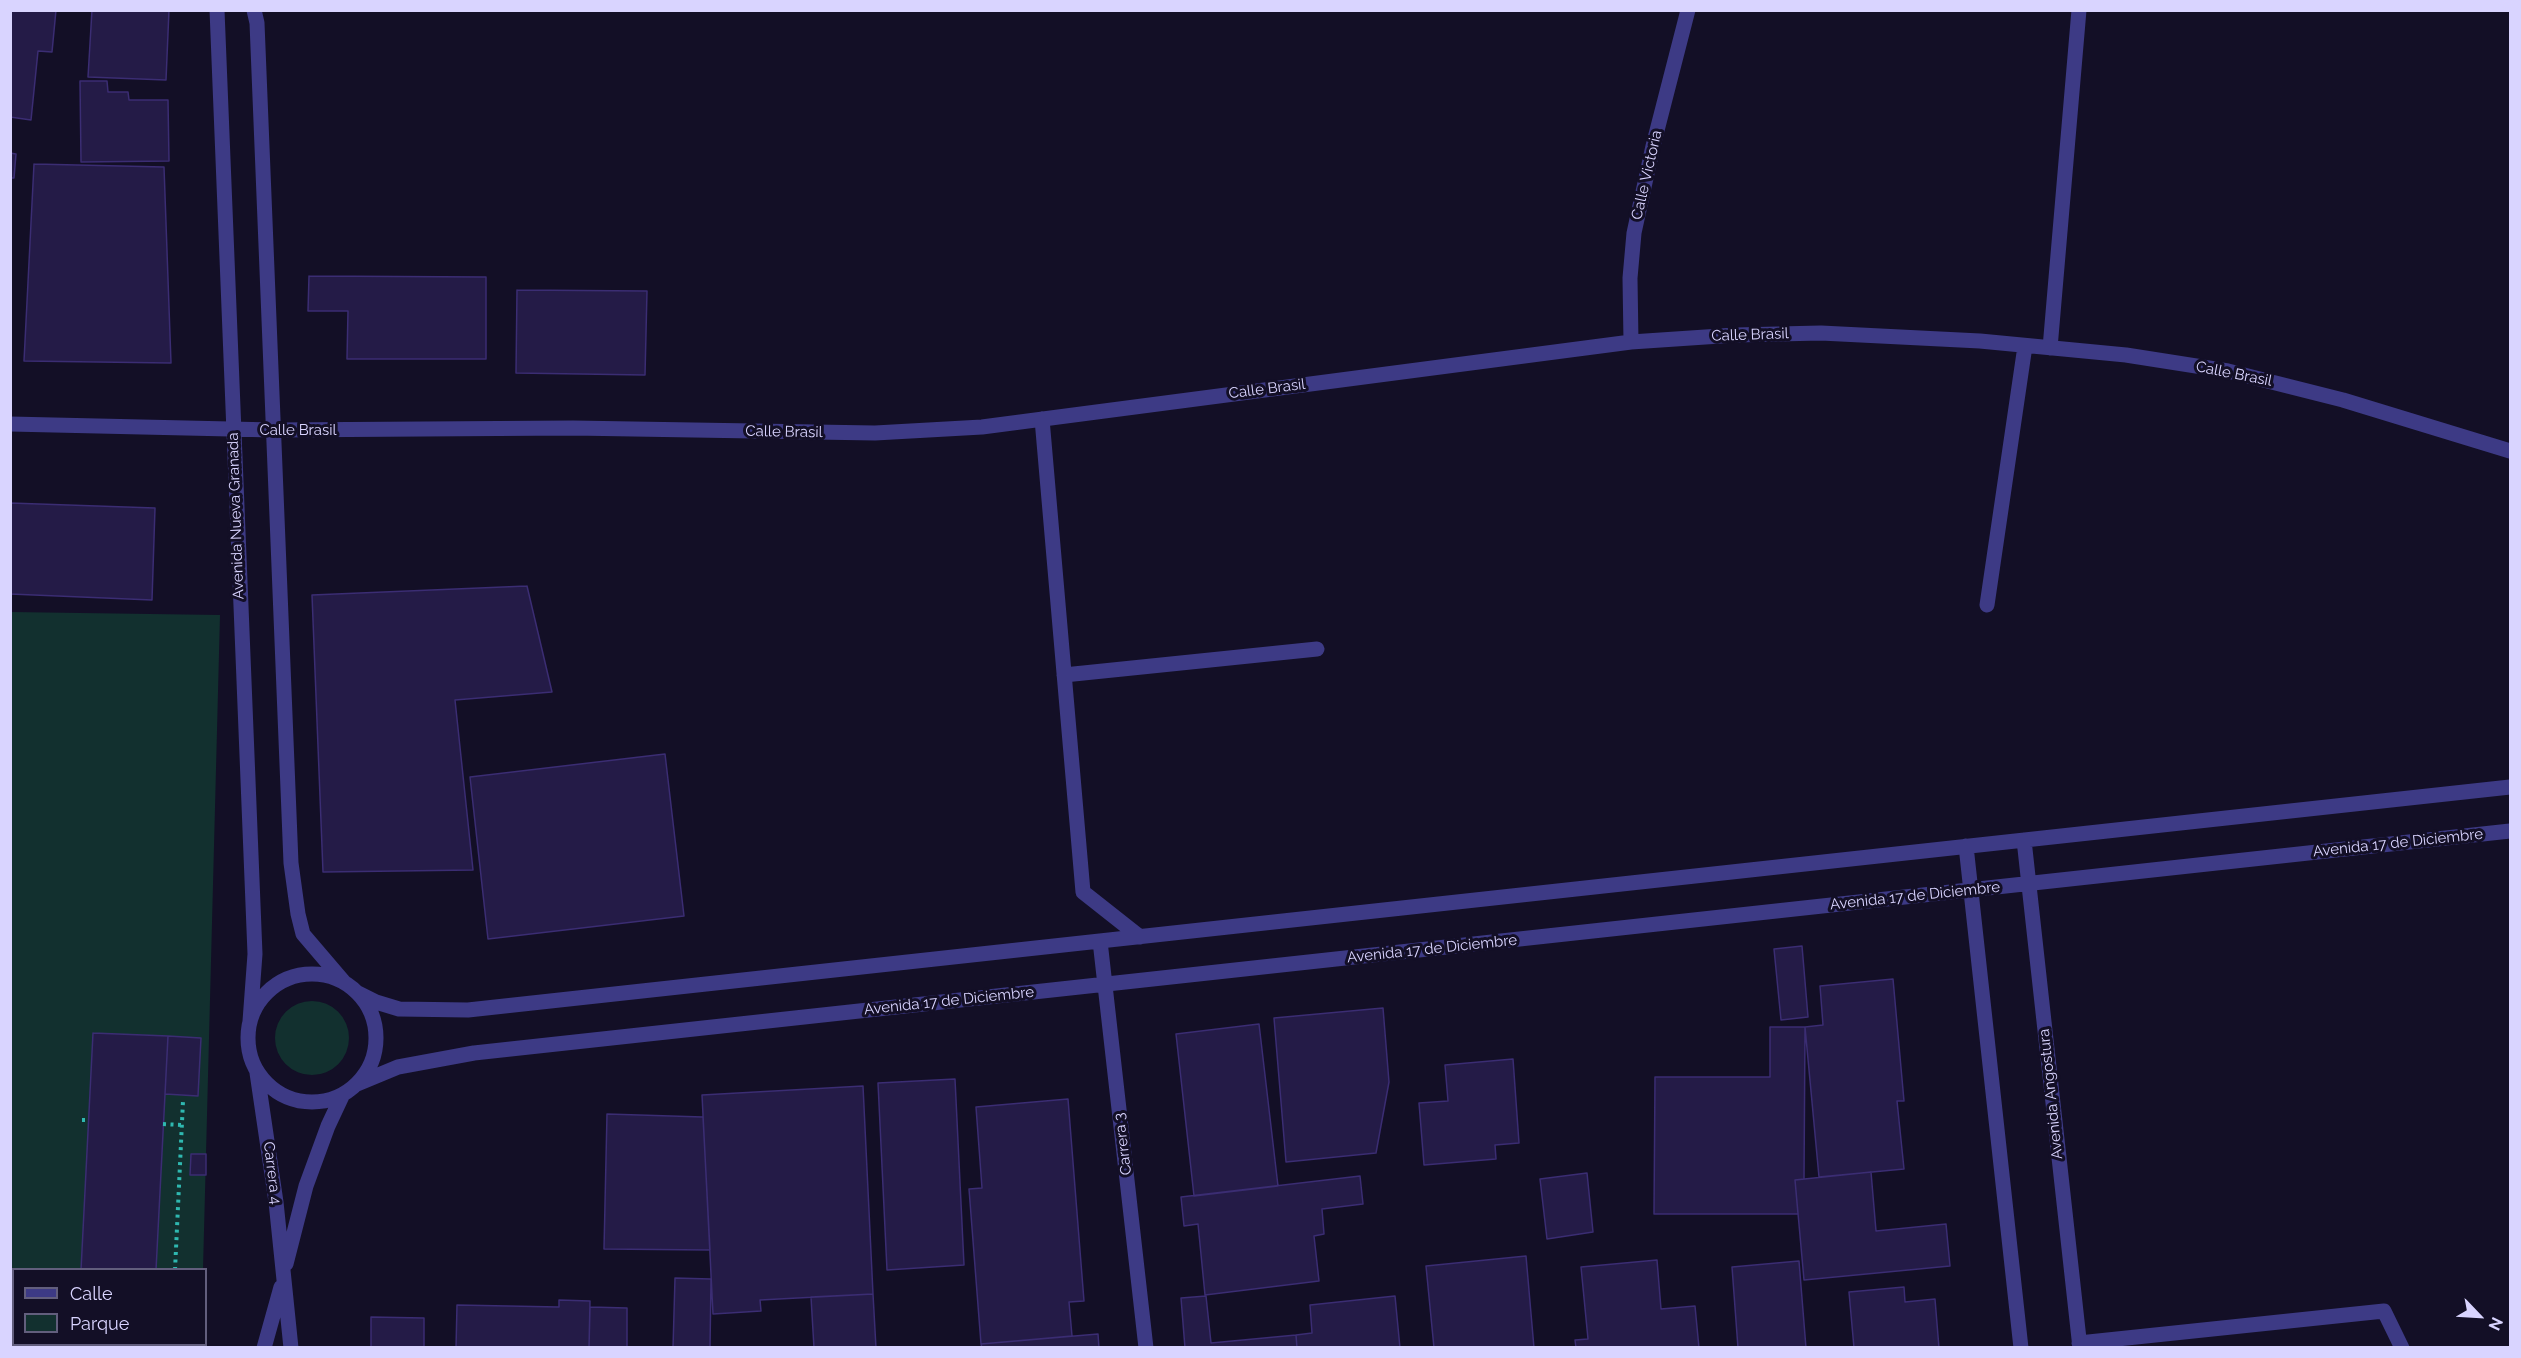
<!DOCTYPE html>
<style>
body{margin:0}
#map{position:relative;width:2521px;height:1358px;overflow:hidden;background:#130f26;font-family:Raleway,sans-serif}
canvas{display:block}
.frame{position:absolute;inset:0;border:12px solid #d9d4ff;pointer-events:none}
.legend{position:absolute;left:12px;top:1268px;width:195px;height:78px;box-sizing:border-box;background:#130f26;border:2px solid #625e7d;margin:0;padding:8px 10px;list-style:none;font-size:18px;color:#d9d4ff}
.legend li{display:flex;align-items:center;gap:12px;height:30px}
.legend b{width:30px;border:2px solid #625e7d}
.north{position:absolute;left:2449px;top:1286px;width:60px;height:60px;-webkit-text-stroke:4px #130f26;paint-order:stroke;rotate:115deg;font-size:16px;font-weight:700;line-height:24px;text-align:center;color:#d9d4ff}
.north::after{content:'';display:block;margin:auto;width:21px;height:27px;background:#d9d4ff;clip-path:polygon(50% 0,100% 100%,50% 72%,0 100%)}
</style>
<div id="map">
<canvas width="2521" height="1358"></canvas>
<div class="frame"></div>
<ul class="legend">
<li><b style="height:8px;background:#3d3a85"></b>Calle</li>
<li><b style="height:16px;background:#12302f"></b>Parque</li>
</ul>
<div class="north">N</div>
</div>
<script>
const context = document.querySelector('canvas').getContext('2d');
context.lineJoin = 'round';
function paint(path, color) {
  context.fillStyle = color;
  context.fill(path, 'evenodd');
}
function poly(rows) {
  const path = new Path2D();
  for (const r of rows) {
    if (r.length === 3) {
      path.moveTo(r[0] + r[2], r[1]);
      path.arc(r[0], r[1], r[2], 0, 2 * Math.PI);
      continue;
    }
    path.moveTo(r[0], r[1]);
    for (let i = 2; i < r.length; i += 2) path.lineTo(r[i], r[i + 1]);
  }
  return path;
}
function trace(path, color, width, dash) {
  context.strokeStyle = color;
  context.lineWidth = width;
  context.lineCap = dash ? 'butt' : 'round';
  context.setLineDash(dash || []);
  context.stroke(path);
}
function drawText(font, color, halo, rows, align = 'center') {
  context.font = font + ' Raleway,sans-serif';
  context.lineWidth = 6;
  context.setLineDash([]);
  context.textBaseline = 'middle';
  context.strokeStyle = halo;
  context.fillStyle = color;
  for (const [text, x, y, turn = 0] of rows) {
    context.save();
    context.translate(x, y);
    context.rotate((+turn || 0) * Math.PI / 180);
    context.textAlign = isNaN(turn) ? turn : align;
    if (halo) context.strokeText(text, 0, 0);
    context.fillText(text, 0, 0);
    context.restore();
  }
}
paint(poly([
 [11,612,220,615,203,1269,14,1270,14,1344,201,1344,201,1347,11,1348],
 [312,1038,37]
]), '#12302f');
const building = poly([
 [10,10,56,10,52,52,38,51,31,120,10,117,10,10],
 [92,10,169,10,166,80,88,77,92,10],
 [80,81,107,81,108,92,128,92,129,100,168,100,169,161,81,162,80,81],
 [10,153,16,154,14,178,10,178,10,153],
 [34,164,164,167,171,363,24,361,34,164],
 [309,276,486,277,486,359,347,359,348,311,308,311,309,276],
 [517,290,647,291,645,375,516,373,517,290],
 [10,503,155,508,152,600,10,594,10,503],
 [527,586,552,692,455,700,473,870,323,872,312,595,527,586],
 [665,754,684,916,488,939,470,777,665,754],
 [1802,946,1808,1017,1781,1020,1774,949,1802,946],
 [1893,979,1904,1101,1897,1101,1904,1169,1819,1177,1805,1027,1823,1025,1820,986,1893,979],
 [1383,1008,1389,1082,1376,1153,1286,1162,1274,1018,1383,1008],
 [1259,1024,1278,1186,1194,1196,1176,1034,1259,1024],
 [1770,1027,1805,1027,1804,1179,1795,1180,1798,1214,1654,1214,1655,1077,1770,1077,1770,1027],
 [93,1033,168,1036,156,1270,81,1270,93,1033],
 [168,1036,201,1038,198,1096,165,1094,168,1036],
 [1513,1059,1519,1143,1495,1145,1496,1159,1424,1165,1419,1103,1448,1101,1445,1065,1513,1059],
 [955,1079,964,1265,887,1270,878,1083,955,1079],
 [863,1086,873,1294,760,1300,761,1311,713,1314,702,1095,863,1086],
 [1068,1099,1084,1301,1069,1302,1072,1336,981,1344,969,1189,982,1188,976,1107,1068,1099],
 [607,1114,703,1117,710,1250,604,1249,607,1114],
 [191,1154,206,1154,206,1175,190,1175,191,1154],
 [1871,1172,1876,1231,1946,1224,1950,1266,1804,1280,1795,1180,1871,1172],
 [1587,1173,1593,1232,1547,1239,1540,1179,1587,1173],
 [1360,1176,1363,1204,1322,1209,1324,1234,1314,1236,1319,1281,1205,1295,1198,1224,1184,1226,1181,1197,1360,1176],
 [1526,1256,1534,1348,1434,1348,1426,1266,1526,1256],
 [1657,1260,1661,1309,1695,1306,1699,1348,1576,1348,1575,1340,1588,1339,1581,1267,1657,1260],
 [1799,1261,1806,1348,1738,1348,1732,1267,1799,1261],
 [675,1278,711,1279,710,1348,673,1348,675,1278],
 [1904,1287,1905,1302,1935,1299,1939,1348,1854,1348,1849,1292,1904,1287],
 [873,1294,876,1348,814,1348,811,1297,873,1294],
 [1206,1296,1211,1343,1296,1335,1297,1348,1185,1348,1181,1298,1206,1296],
 [1395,1296,1400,1348,1297,1348,1296,1335,1312,1333,1310,1305,1395,1296],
 [559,1300,590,1301,589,1348,456,1348,457,1305,559,1307,559,1300],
 [590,1307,627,1308,627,1348,589,1348,590,1307],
 [371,1317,424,1318,424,1348,371,1348,371,1317],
 [1098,1334,1099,1348,982,1348,981,1344,1098,1334],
 [48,1344,139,1344,137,1348,45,1348,48,1344]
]);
paint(building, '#241b47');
trace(building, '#3b2d73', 1.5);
trace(poly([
 [82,1120,89,1120],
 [163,1124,182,1125],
 [175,1270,183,1101],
 [169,1348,169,1344]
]), '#2fb8b0', 4, [3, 4.5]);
trace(poly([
 [217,10,255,954,250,1021],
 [254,10,257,23,291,863,298,914,303,934,344,982],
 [1631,342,1630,278,1634,233,1653,146,1688,10],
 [2050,348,2079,10],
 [1042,419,1083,892,1140,937],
 [10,424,274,430,573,428,875,433,982,427,1631,342,1735,335,1821,333,1980,341,2126,355,2228,371,2343,400,2510,451],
 [1987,605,2025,346],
 [1064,675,1317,649],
 [2024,840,2080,1348],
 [1966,846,2021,1348],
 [1100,941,1146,1348],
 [312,1038,64],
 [358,993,376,1002,399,1009,468,1010,2510,787],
 [257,1073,276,1202,291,1348],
 [357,1084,398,1067,474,1053,2510,831],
 [286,1264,306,1186,328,1126,343,1094],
 [2079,1343,2384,1311,2402,1348],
 [264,1348,281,1287]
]), '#3d3a85', 15);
drawText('15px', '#d9d4ff', '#130f26', [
 ["Calle Victoria",1647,175,-77],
 ["Calle Brasil",1750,335,-2],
 ["Calle Brasil",2234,374,11],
 ["Calle Brasil",1267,389,-7],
 ["Calle Brasil",298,430],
 ["Calle Brasil",784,432,1],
 ["Avenida Nueva Granada",236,516,-92],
 ["Avenida 17 de Diciembre",2398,843,-6],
 ["Avenida 17 de Diciembre",1915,896,-6],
 ["Avenida 17 de Diciembre",1432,949,-6],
 ["Avenida 17 de Diciembre",949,1001,-6],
 ["Avenida Angostura",2051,1094,-96],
 ["Carrera 3",1123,1144,-97],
 ["Carrera 4",272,1173,83]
]);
</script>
